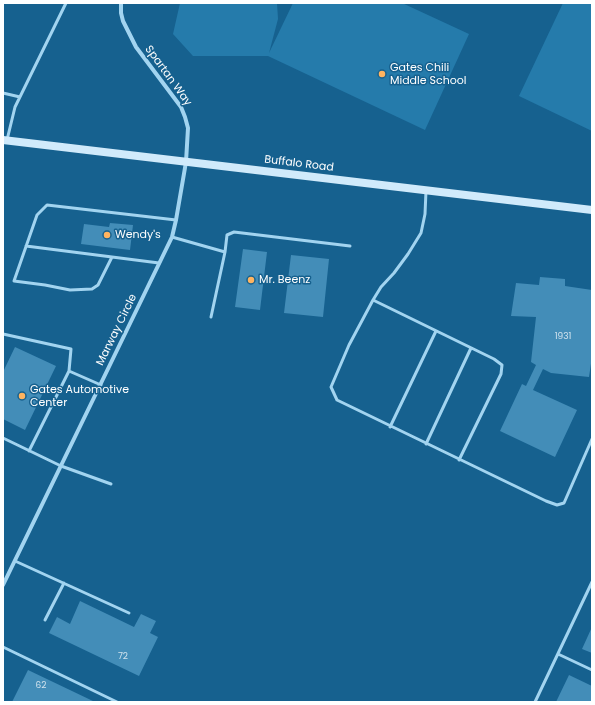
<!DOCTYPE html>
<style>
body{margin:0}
#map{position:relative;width:595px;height:705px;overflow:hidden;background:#16618f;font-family:Poppins,sans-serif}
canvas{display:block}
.frame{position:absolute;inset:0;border:4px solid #fff;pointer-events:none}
</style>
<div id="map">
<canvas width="595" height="705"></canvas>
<div class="frame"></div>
</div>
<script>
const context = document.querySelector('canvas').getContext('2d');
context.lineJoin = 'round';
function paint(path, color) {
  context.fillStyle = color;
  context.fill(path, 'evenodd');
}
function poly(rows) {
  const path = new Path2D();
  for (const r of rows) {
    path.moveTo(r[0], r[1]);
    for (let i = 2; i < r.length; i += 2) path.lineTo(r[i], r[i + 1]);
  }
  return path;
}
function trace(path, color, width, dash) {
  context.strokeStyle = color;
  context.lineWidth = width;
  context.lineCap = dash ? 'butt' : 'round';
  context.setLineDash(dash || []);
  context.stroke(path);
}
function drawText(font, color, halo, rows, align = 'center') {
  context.font = font + ' Poppins,sans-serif';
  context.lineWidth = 3;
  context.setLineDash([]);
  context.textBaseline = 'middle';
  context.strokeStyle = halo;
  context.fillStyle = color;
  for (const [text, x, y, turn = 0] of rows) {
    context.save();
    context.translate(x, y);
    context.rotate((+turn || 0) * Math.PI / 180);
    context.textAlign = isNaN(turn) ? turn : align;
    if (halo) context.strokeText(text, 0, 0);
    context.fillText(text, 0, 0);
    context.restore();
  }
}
paint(poly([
 [180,3,277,3,278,19,269,53,293,3,402,3,469,34,425,130,268,56,193,56,173,34],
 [563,3,592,3,592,131,519,96]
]), '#257bab');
paint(poly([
 [110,223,133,225,130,250,81,244,84,224,109,227],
 [243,249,267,252,260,310,235,307],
 [291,255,329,259,323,317,284,313],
 [540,277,565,279,565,286,592,290,592,357,589,377,551,373,543,369,533,390,577,410,555,457,500,431,522,384,526,386,536,365,531,362,536,317,511,316,516,283,539,285],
 [15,347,56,366,25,430,3,419,3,372],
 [80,601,134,627,141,614,156,621,150,633,158,637,139,676,49,633,57,617,70,624],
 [592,627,592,653,582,649],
 [28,670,95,702,12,702],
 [569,675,592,686,592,702,556,702]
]), '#438db8');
trace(poly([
 [3,93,20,97],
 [7,140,15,107,66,3],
 [426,191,425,214,421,233,408,254,394,273,381,287,373,300,349,345,331,387,337,400,546,501,557,505,564,503,592,439],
 [172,237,225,252,227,235,234,232,350,246],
 [26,246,159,263],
 [112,257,98,285,92,289,70,290,45,285,14,281,37,215,47,205,176,220],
 [373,300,494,359,502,365,501,374,459,460],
 [211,317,225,252],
 [3,334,71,349,69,371,101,385],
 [390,427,436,331],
 [3,438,61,466,111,484],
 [426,444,471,348],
 [29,451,69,371],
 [15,561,129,613],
 [45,620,64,583],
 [3,647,117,702],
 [558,654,592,670],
 [535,702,592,582]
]), '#a2d4f0', 3);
trace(poly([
 [3,585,172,237,176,220,186,162,188,128,185,117,181,107,136,47,123,21,121,13,121,3]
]), '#a2d4f0', 4);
trace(poly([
 [3,140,592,210]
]), '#d0eafb', 8);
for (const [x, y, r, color] of [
 [382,74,4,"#ffb460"],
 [107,235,4,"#ffb460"],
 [251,280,4,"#ffb460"],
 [22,396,4,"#ffb460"]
]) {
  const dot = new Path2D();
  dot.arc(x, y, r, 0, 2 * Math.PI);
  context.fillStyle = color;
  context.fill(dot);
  trace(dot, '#16618f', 1.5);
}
drawText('9px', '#d0e2ed', null, [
 ["1931",563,337],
 ["72",123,657],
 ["62",41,686]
]);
drawText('11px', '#fff', '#16618f', [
 ["Gates Chili",390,68],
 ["Middle School",390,81],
 ["Wendy's",115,235],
 ["Mr. Beenz",259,280],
 ["Gates Automotive",30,390],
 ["Center",30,403]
], 'left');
drawText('11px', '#fff', '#16618f', [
 ["Spartan Way",168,76,54],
 ["Buffalo Road",299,164,7],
 ["Marway Circle",117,330,-64]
]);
</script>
